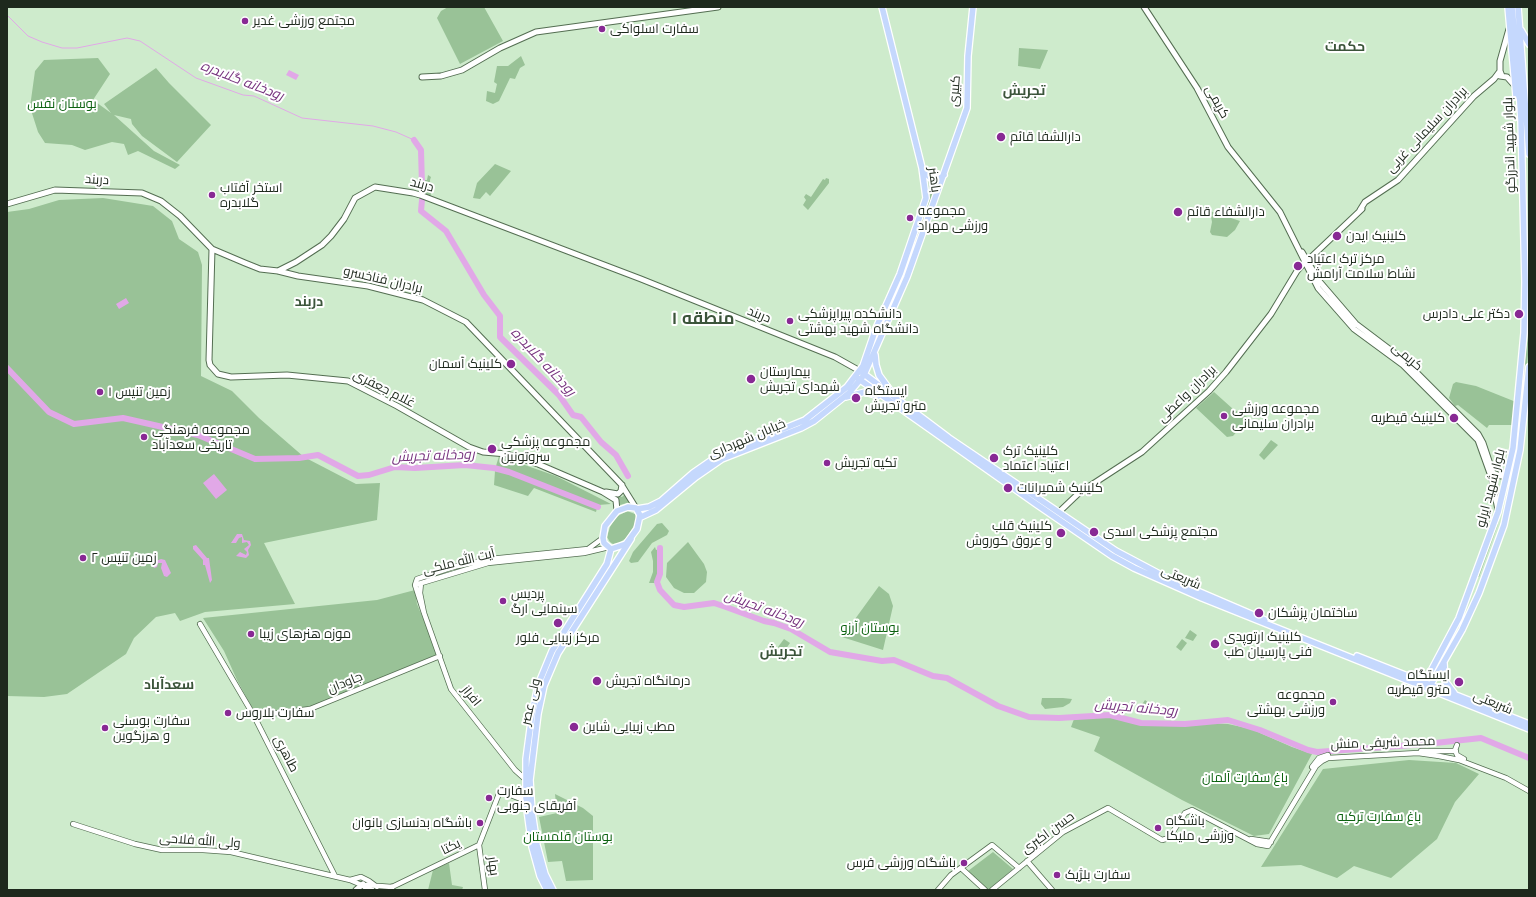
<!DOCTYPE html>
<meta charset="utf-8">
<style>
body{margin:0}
#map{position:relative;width:1536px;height:897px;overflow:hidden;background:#ceebcc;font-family:"Noto Sans",sans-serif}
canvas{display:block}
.frame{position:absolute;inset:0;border:8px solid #1e291d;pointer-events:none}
</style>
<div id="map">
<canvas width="1536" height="897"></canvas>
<div class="frame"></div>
</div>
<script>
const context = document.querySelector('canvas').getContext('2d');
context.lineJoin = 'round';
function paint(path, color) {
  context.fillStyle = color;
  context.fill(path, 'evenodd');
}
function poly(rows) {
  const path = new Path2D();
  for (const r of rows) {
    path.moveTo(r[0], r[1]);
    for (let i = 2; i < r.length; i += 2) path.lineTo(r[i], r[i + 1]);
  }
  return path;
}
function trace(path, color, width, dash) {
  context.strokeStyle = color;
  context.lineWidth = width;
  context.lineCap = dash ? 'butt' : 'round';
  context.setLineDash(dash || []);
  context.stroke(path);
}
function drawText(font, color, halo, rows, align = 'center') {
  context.font = font + ' "Noto Sans",Cairo,sans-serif';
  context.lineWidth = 4;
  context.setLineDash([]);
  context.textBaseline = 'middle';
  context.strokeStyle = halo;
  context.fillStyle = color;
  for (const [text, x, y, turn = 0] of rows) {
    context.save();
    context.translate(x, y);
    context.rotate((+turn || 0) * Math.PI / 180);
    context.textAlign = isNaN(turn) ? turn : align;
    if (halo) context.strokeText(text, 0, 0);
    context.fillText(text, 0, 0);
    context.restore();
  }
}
paint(poly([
 [448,7,484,7,503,41,460,64,437,18,441,11],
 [1019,48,1048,50,1040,69,1018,66],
 [521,56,525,65,520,68,515,79,510,78,499,101,493,104,486,101,487,91,495,93,497,84,494,82,497,66,508,66],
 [98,58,110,74,93,100,111,113,104,104,156,68,169,83,211,125,177,162,142,136,132,124,131,119,114,115,154,151,180,165,175,169,138,151,128,155,124,144,112,142,85,150,72,145,45,143,38,132,30,107,35,71,44,60],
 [495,164,511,171,490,196,486,192,480,199,473,198,477,183],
 [428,175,431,177,430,180,431,197,423,194,423,180,427,180],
 [826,178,829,179,829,183,808,210,803,205,806,200,804,197,806,194,811,197,823,179,825,180],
 [928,180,931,182,939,181,904,275,885,316,868,364,866,363,881,321,900,282,927,206,930,196],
 [103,198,153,206,172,221,179,239,198,252,202,265,201,376,232,391,259,418,304,457,356,484,380,483,377,520,264,543,295,604,205,612,180,621,175,613,156,617,134,638,126,654,67,694,44,697,7,696,7,212,29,209,59,200],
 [1210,211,1240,221,1235,230,1227,237,1212,235,1210,232,1212,222],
 [1529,325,1529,344,1524,398,1514,468,1497,527,1479,577,1477,577,1504,503,1512,472],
 [1456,382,1476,386,1516,402,1515,425,1489,425,1487,428,1458,405,1455,406,1449,398,1453,384],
 [1214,392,1233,409,1249,418,1233,436,1227,437,1196,408],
 [1271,440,1278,445,1264,460,1259,455],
 [499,456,556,476,611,504,598,505,496,466],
 [495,471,506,473,597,508,596,512,534,488,528,496,494,485],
 [626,493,630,502,620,505,619,499,614,495,622,497],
 [627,511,635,514,636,519,635,524,626,538,619,543,613,544,610,542,607,537,610,527,616,517],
 [662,523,669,531,667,535,652,543,638,562,631,563,629,561,633,552,657,524],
 [688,542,704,564,707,572,706,582,694,593,684,593,674,588,666,577,667,563],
 [655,547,656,550,659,549,661,553,659,573,656,583,649,583,653,572,653,561,651,552],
 [879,586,889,594,893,606,883,650,842,637],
 [415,590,417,604,438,654,310,707,301,709,255,713,237,680,224,651,203,618,377,600],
 [1190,630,1197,635,1193,641,1185,638],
 [784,639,790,643,783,653,778,647],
 [1182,639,1187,643,1181,651,1176,647],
 [1042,698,1063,698,1072,699,1070,703,1063,707,1045,709,1041,704],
 [1145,700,1149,703,1142,715,1137,712],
 [1109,716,1143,725,1185,726,1204,723,1228,724,1251,729,1292,747,1312,754,1269,834,1254,836,1182,800,1094,751,1100,737,1071,727,1074,719],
 [1409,760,1456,763,1479,774,1455,802,1437,839,1391,878,1354,866,1337,878,1301,865,1261,867,1323,769],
 [555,794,583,808,593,816,593,880,566,881,562,861,548,862,539,817,557,813],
 [993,852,1013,869,988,890,968,871],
 [449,863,452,885,463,887,462,890,428,890,433,870]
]), '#99c297');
paint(poly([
 [289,70,299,75,296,80,286,75],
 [126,298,129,303,119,309,116,304],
 [214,474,227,490,216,499,203,483],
 [237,534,242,534,244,540,250,541,251,545,248,550,249,555,246,558,236,556,240,552,246,555,247,552,244,549,249,545,247,542,242,543,242,537,239,538,236,543,231,543],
 [196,545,207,558,209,558,212,580,210,583,205,565,203,565,203,560,193,549,193,546],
 [161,559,165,560,171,573,167,577,164,576,161,568,162,563,158,563,157,567,154,568,151,563]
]), '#e1a8e7');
trace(poly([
 [7,15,28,36,42,42,62,48,77,48,127,38,140,41,196,78,243,95,254,96,302,118,373,126,396,132,414,140]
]), '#e1a8e7', 1);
trace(poly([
 [414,140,421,150,422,185],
 [422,200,421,211,446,231,484,295,500,316,500,337,559,395,573,415,581,417,601,442,616,455,628,476],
 [7,368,49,412,74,424,123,418,198,435,255,459,299,458,318,455,358,476,369,475,395,467,415,468,465,465,494,468,509,472,598,507],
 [660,548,660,574,657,582,660,590,674,605,684,607,714,603,726,607,764,621,774,623,791,629,830,652,882,661,894,660,933,676,947,678,998,706,1029,717,1059,718,1110,715,1141,723,1185,724,1228,720,1260,730,1308,750,1317,752,1426,744,1481,738,1529,758]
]), '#e1a8e7', 6);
const tertiary = poly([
 [415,585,417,579,453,567,490,559,588,549,603,538],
 [415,585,488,563,584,553,609,547],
 [415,585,424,613,420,593,421,583],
 [424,613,451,689,515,770,525,779],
 [200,624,254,716,335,876],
 [254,716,310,709,440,656],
 [1457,745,1455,750,1457,755,1464,759],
 [1421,751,1456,751],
 [1312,767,1319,758,1328,755],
 [73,824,135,844,162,850,203,850,231,852,350,880,364,886],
 [1251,839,1271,842],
 [479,845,485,890],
 [1027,861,1052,890],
 [961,868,985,890],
 [350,880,361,877,369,881,377,887],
 [366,885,392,887,479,845,500,791,526,801],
 [938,890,951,875,992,845,1019,868],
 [992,890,1063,832,1108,808,1162,840,1169,838,1185,813,1192,810,1257,844,1268,846,1316,766,1322,761,1328,758,1418,753,1439,756,1459,760,1506,778,1529,791]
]);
const secondary = poly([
 [1144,7,1197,88,1228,147,1280,212,1318,288,1354,329,1403,365,1478,440,1492,479,1498,510],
 [1500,76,1507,77,1515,86],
 [1502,76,1500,71,1500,61,1509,29],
 [422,77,441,76,462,70,500,48,536,32,718,7],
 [7,204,55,190,142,193,161,201,180,216,212,249,245,263,260,269,278,271,298,276,368,286,423,300,466,322,621,484,636,508],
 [1360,210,1365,202,1398,180,1474,96,1494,79,1500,71],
 [212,249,209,360,210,365,218,374,231,377,287,375,348,381,397,406,469,447,483,452,507,454,538,464,603,492,616,500,617,511],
 [1302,252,1319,281,1356,324,1405,361,1478,434,1483,443,1493,473,1501,476,1508,470],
 [1307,261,1362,209],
 [278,271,296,262,322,245,331,236,344,219,355,198,375,187,413,193,420,195,641,279,835,357,860,371],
 [606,492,618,494,621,491,622,485],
 [1058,513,1079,493,1142,452,1209,391,1226,372,1271,314,1297,271,1304,263],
 [365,887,372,890],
 [356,890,363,884],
 [391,890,392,887]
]);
const primary = poly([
 [1508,7,1516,96],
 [1518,7,1529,154],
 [1521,30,1529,44],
 [924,172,933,180,938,180,944,175],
 [875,355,876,365,879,375,890,390],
 [860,371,949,438,1116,551,1167,578,1265,620],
 [856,377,1036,504,1112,556,1134,568,1202,598,1529,729],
 [846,397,865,392,878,396],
 [628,507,636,508,640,515,637,529,626,544,611,549,604,543,603,538,605,526,617,511,628,507],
 [637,509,649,507,661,501,693,473,719,455,805,420,847,387,863,366,876,328,900,274,926,198,922,168,882,7],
 [641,517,656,510,696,477,722,459,801,428,814,421,849,393,864,375,907,277,967,108,968,56,973,7],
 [1357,656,1529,724],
 [1444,663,1445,681,1454,693],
 [1424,684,1459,618,1498,512,1513,448,1524,333,1525,282,1521,120,1517,57,1512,7],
 [1430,686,1462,630,1479,593,1504,525,1520,450,1529,367],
 [547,890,540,876,532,847,526,803,526,759,532,714,538,685,552,651,607,564,611,549],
 [553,890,545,874,537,845,532,812,530,780,538,714,544,686,558,653,631,539]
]);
trace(tertiary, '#546e52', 6);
trace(secondary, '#546e52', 7);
trace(primary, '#fff', 8);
trace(tertiary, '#fff', 4.5);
trace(secondary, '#fff', 5);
trace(primary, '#c5d8fd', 5.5);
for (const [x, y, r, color] of [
 [245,21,4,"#882994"],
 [602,29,4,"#882994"],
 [1001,137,5,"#882994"],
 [212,195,4,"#882994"],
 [1178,212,5,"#882994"],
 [910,218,4,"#882994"],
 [1337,236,5,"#882994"],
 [1298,266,5,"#882994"],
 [1519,314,5,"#882994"],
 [790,321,4,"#882994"],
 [511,364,5,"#882994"],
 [751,379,5,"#882994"],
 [100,392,4,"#882994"],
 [856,398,5,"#882994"],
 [1224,416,4,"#882994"],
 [1454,418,5,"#882994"],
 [144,437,4,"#882994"],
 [492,449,5,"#882994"],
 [994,458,5,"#882994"],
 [827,463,4,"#882994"],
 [1008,488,5,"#882994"],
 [1094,532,5,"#882994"],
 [1061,533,5,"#882994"],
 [83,558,4,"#882994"],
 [503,601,4,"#882994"],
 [1259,613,5,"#882994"],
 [558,623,5,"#882994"],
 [251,634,4,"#882994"],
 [1215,644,5,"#882994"],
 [597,681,5,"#882994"],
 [1459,682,5,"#882994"],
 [1333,702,4,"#882994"],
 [228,713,4,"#882994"],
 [574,727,5,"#882994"],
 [105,728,4,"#882994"],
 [489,798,4,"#882994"],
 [480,823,4,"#882994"],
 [1158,828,4,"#882994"],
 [964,863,4,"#882994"],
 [1057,875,4,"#882994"]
]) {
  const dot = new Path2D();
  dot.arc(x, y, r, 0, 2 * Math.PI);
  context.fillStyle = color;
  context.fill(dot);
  trace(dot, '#fff', 1.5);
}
drawText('13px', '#1e291d', '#fff', [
 ["مجتمع ورزشی غدیر",253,21],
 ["سفارت اسلواکی",610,29],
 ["دارالشفا قائم",1010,137],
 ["استخر آفتاب",220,188],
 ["گلابدره",220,203],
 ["مجموعه",918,211],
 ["ورزشی مهراد",918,226],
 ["دارالشفاء قائم",1187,212],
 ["کلینیک ایدن",1346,236],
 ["مرکز ترک اعتیاد",1307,259],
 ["نشاط سلامت آرامش",1307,274],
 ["دانشکده پیراپزشکی",798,314],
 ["دانشگاه شهید بهشتی",798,329],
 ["دکتر علی دادرس",1510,314,"right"],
 ["کلینیک آسمان",502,364,"right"],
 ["بیمارستان",760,372],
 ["شهدای تجریش",760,387],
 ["ایستگاه",865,391],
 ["مترو تجریش",865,406],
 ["زمین تنیس ۱",108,392],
 ["مجموعه ورزشی",1232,409],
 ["برادران سلیمانی",1232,424],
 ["کلینیک قیطریه",1445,418,"right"],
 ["مجموعه فرهنگی",152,430],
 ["تاریخی سعدآباد",152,445],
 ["مجموعه پزشکی",501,442],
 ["سروتونین",501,457],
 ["کلینیک ترک",1003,451],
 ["اعتیاد اعتماد",1003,466],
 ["تکیه تجریش",835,463],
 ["کلینیک شمیرانات",1017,488],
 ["کلینیک قلب",1052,526,"right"],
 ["و عروق کوروش",1052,541,"right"],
 ["مجتمع پزشکی اسدی",1103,532],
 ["زمین تنیس ۲",91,558],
 ["پردیس",511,594],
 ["سینمایی ارگ",511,609],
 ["ساختمان پزشکان",1268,613],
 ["موزه هنرهای زیبا",259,634],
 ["کلینیک ارتوپدی",1224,637],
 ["فنی پارسیان طب",1224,652],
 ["مرکز زیبایی فلور",558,638,"center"],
 ["ایستگاه",1450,675,"right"],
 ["مترو قیطریه",1450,690,"right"],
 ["درمانگاه تجریش",606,681],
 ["مجموعه",1325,695,"right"],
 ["ورزشی بهشتی",1325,710,"right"],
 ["سفارت بلاروس",236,713],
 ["سفارت بوسنی",113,721],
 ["و هرزگوین",113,736],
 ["مطب زیبایی شاین",583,727],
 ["سفارت",497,791],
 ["آفریقای جنوبی",497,806],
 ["باشگاه",1166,821],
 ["ورزشی ملیکا",1166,836],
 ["باشگاه بدنسازی بانوان",472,823,"right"],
 ["باشگاه ورزشی فرس",956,863,"right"],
 ["سفارت بلژیک",1065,875]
], 'left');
drawText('13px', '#1e291d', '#fff', [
 ["کبیری",955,91,-85],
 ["کریمی",1217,102,61],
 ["برادران سلیمانی غربی",1427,130,-47],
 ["بلوار شهید اندرزگو",1510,145,-92],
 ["دربند",97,180,3],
 ["باهنر",934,180,83],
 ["دربند",422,185,15],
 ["برادران فناخسرو",383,280,13],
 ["دربند",759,315,22],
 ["کریمی",1407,357,40],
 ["غلام جعفری",384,389,27],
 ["برادران واعظی",1187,394,-44],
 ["خیابان شهرداری",747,439,-23],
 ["بلوار شهید ایرلو",1491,488,-75],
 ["آیت الله ملکی",459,562,-14],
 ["شریعتی",1181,578,23],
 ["جاودان",345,683,-22],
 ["افراز",471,696,51],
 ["ولی عصر",531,702,-77],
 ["شریعتی",1493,703,23],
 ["محمد شریفی منش",1383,743,-2],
 ["طاهری",286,754,63],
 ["حسن اکبری",1048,833,-36],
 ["ولی‌ الله فلاحی",200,841,4],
 ["یکتا",451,847,-26],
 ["بهار",493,866,82]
]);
drawText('13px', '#0c6210', '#fff', [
 ["بوستان نفس",62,104],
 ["بوستان آرزو",870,628],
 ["باغ سفارت آلمان",1245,778],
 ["باغ سفارت ترکیه",1379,817],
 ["بوستان قلمستان",568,837]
]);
drawText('bold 14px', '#3b543a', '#fff', [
 ["حکمت",1345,47],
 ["تجریش",1024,91],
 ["دربند",309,302],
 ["تجریش",781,652],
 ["سعدآباد",169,685]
]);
drawText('italic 14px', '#76337e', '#fff', [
 ["رودخانه گلابدره",242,81,21],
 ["رودخانه گلابدره",543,362,47],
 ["رودخانه تجریش",433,456,-2],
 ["رودخانه تجریش",764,609,20],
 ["رودخانه تجریش",1136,708,5]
]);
drawText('bold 17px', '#3b543a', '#fff', [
 ["منطقه ۱",703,319]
]);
</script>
